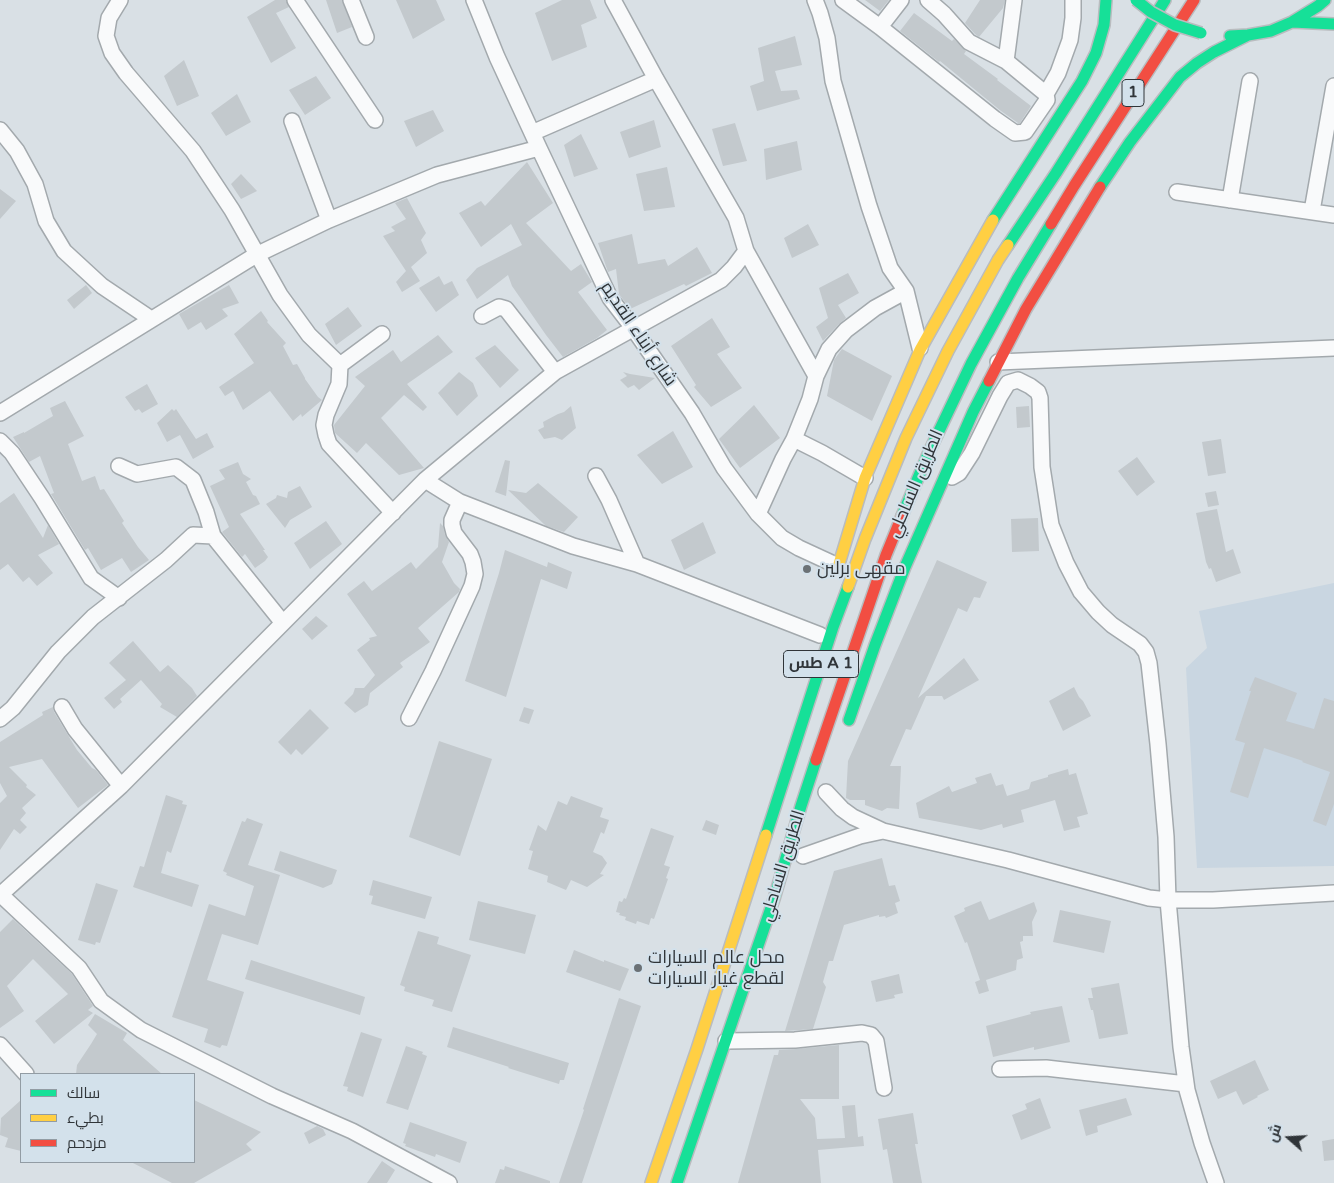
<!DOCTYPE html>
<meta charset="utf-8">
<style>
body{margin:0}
#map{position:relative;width:1334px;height:1183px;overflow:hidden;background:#d9e0e5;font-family:"Varela Round",Cairo,sans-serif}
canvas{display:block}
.legend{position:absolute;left:20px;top:1073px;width:175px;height:90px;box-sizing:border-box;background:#d3e1eb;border:1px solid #929ca4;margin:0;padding:6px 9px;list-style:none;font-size:15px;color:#303539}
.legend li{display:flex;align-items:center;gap:10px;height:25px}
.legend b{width:25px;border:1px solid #929ca4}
.north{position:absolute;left:1264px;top:1113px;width:50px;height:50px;-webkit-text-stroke:4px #d3e1eb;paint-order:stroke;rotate:289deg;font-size:14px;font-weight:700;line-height:20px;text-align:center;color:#303539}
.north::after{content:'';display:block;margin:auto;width:18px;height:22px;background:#303539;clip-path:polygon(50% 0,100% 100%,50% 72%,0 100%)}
</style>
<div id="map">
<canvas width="1334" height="1183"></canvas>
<ul class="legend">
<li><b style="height:6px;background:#16e098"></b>سالك</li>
<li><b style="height:6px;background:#ffcf43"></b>بطيء</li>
<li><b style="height:6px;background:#f24e42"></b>مزدحم</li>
</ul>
<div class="north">ش</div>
</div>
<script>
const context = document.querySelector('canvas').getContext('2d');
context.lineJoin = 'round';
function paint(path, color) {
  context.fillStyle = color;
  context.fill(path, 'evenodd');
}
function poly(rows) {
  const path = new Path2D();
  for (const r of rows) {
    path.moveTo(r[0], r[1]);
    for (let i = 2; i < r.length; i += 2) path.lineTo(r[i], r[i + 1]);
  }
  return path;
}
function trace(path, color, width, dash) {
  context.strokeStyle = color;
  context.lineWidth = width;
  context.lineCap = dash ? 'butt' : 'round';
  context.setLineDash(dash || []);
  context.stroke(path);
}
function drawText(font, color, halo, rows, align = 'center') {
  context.font = font + ' "Varela Round",Cairo,sans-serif';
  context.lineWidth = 4;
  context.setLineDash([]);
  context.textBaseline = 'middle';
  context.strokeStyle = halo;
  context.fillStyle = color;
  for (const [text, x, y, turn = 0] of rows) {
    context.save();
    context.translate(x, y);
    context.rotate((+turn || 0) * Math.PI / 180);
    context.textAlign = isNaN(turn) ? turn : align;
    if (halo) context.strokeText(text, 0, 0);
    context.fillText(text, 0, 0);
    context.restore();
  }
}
paint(poly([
 [1334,583,1334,866,1197,868,1186,668,1207,648,1199,611]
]), '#c9d6e1');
paint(poly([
 [275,0,286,0,289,7,276,13,296,48,271,63,247,17],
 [326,0,342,0,352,27,337,33],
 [396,0,436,0,445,20,413,39],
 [562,0,590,0,597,18,581,25,587,47,552,61,535,13],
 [865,0,889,0,880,11],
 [980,0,1005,0,1003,8,979,37,975,34,965,23],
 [914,13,952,41,954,39,966,51,964,54,998,79,997,80,1031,106,1020,123,1018,123,1001,111,940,61,939,62,900,31],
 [795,36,802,65,775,71,781,91,797,90,800,99,757,111,750,86,764,81,758,48],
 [184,60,199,96,177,106,164,76],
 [316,76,331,98,305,115,289,90],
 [237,94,251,122,226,136,211,113],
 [433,110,444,131,416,147,404,121],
 [654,120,661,147,629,158,620,132],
 [735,123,747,161,723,166,712,129],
 [581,134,598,169,574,177,564,145],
 [797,141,802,170,766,180,764,149],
 [527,162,553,203,526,223,571,271,581,264,592,282,578,292,607,330,597,338,563,357,546,335,512,286,508,275,477,299,466,280,477,268,522,245,511,224,481,247,459,213,481,201,485,206],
 [667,167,675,207,644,211,636,174],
 [241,174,257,191,241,199,231,184],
 [0,189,16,201,0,219],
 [407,198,426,233,421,240,427,253,411,267,420,281,402,292,396,282,406,271,383,236,395,231,391,227,406,219,395,203],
 [808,224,819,245,792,258,784,238],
 [632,234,638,264,665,259,668,266,697,247,712,273,686,286,684,284,630,309,619,294,616,269,608,272,598,243],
 [848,273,859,293,838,305,846,318,839,324,823,341,816,327,828,318,819,288],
 [439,276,444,285,452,281,459,295,436,312,419,288],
 [86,285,92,293,74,309,67,300],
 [229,285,239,303,222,309,228,316,206,330,201,322,188,330,179,314],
 [348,307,362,326,336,345,325,324],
 [261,311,268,321,267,322,286,343,283,346,293,365,297,364,305,378,305,379,318,397,322,400,302,417,301,414,293,421,270,391,243,410,233,391,225,396,219,387,254,363,234,334],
 [712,318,730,347,717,354,742,388,711,407,694,387,696,385,671,346],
 [438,335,453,352,407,384,427,407,423,411,404,395,381,418,424,468,399,475,366,443,357,453,335,433,334,425,365,386,355,377,393,350,401,362],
 [495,345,519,370,500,388,475,358],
 [842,349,892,376,872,421,827,396,834,360],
 [459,372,473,383,478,396,457,416,438,393],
 [623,372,630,374,655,378,639,390,634,385,628,388,620,380,627,376],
 [147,384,158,404,142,413,139,409,135,411,125,397],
 [65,401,84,436,68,444,82,481,95,476,100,490,104,489,124,521,122,523,138,547,149,560,131,572,122,558,101,570,88,548,85,550,51,494,54,493,40,456,29,462,13,437,24,432,24,433,53,416,50,408],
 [754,405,780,438,740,468,719,439],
 [571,406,576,428,562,440,555,437,544,439,538,430,544,427,543,422,558,414,564,412],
 [1029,406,1030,427,1017,428,1016,407],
 [172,409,174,411,176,409,196,439,207,433,214,447,193,459,180,435,167,442,157,423],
 [673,431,693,467,662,484,637,455],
 [1221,439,1226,473,1208,476,1202,442],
 [1137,457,1155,482,1137,496,1118,471],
 [505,460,510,461,506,496,495,492],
 [238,462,243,474,251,479,246,482,253,495,256,496,260,504,240,514,265,550,263,550,268,557,265,561,255,568,245,554,242,557,222,532,229,527,210,486,225,479,219,470],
 [538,483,578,517,564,532,546,526,508,490,526,493],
 [300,486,312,507,290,520,285,528,266,504,276,498,277,495,287,498,288,492],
 [1216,491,1219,505,1208,507,1205,493],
 [14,493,43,538,48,525,59,544,38,555,53,573,37,586,29,577,23,582,8,564,0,570,0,503],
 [1217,509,1226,552,1233,549,1241,573,1216,582,1211,568,1209,569,1206,562,1196,513],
 [1038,518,1039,551,1012,552,1011,519],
 [326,521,342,544,310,569,294,543],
 [703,522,716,553,684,570,671,540],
 [440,523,443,526,445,535,449,542,442,562,454,583,460,589,459,592,418,628,430,642,400,663,403,667,370,693,368,705,355,713,344,703,353,694,355,688,364,688,375,675,357,650,370,640,369,638,377,636,347,594,364,581,372,591,411,562,416,569,438,547],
 [505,550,547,567,548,562,572,572,567,589,541,579,506,697,465,681,499,573],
 [937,560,987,582,980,598,974,597,967,612,958,608,918,698,964,658,979,680,944,700,942,696,926,696,911,730,906,729,890,766,901,766,899,809,887,808,882,811,865,805,865,800,850,800,846,798,848,761],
 [316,616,328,626,312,640,302,629],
 [133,641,160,672,168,665,192,688,197,696,177,717,160,707,162,704,141,680,120,699,122,702,114,709,104,698,126,680,109,663],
 [1255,677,1297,693,1286,721,1314,729,1324,698,1334,701,1334,804,1326,826,1313,821,1330,772,1302,762,1303,761,1264,748,1248,798,1230,792,1245,743,1235,740,1251,691,1249,691],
 [1074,687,1079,697,1083,701,1091,716,1063,731,1049,701],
 [53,707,54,712,77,750,92,768,96,770,108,785,78,808,42,759,9,767,27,785,26,787,36,795,22,808,26,813,20,820,27,827,20,834,14,829,0,850,0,803,7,796,0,783,0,742,43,715,42,712],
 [524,707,534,710,529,724,519,721],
 [310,709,329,728,302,755,296,749,291,755,278,742],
 [439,741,492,759,460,856,409,837],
 [1068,769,1069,775,1076,773,1088,814,1077,817,1080,827,1064,831,1055,800,1021,810,1024,822,1003,828,1002,824,981,830,919,818,916,803,949,786,952,792,977,783,975,778,991,773,996,786,1003,784,1007,796,1029,789,1031,782,1048,777,1048,775],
 [166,795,183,801,182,804,187,805,171,853,167,851,161,873,199,885,192,907,133,887,140,866,144,867],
 [571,796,603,808,600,817,609,820,604,834,601,832,593,852,602,856,607,863,600,874,604,875,587,887,571,880,566,890,547,882,548,876,528,869,533,851,529,850,538,825,546,831,558,801,567,805],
 [247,818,263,824,248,865,280,875,258,945,222,934,207,980,244,992,227,1046,222,1045,220,1048,204,1042,208,1029,172,1017,209,904,245,916,254,886,226,875,227,873,223,871,242,821,245,822],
 [706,820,719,825,716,835,702,830],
 [651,828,674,836,664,865,670,867,666,878,668,879,654,919,651,918,649,925,637,921,636,924,625,920,626,917,619,915,620,913,616,912,619,901,622,902,624,898,626,899],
 [280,851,337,870,332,884,323,888,274,870],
 [882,858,889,886,895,885,900,901,895,903,898,913,886,918,885,916,879,917,879,915,844,925,833,961,829,961,823,982,826,987,813,1029,785,1031,834,871],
 [373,880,432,897,425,919,371,904,373,896,369,895],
 [96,883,118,890,100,943,96,942,95,945,78,940],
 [478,901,536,915,525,954,469,940],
 [981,901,989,920,1034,902,1037,911,1032,922,1033,936,1023,936,1023,941,1020,942,1023,958,1017,960,1016,970,986,980,989,991,979,994,975,982,980,980,967,942,965,943,954,916,965,911,964,908],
 [1060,910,1111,921,1104,953,1053,942],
 [13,919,72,974,93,1006,88,1010,93,1013,54,1044,35,1021,68,994,33,959,7,986,24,1011,0,1028,0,932],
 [418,931,439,937,437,944,471,955,452,1012,432,1006,434,1000,404,991,405,987,400,985],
 [574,950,604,962,604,960,629,969,620,991,566,972],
 [251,960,365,997,360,1015,245,979],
 [899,974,903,993,894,995,895,998,876,1002,871,981],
 [1119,983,1128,1034,1099,1039,1093,1010,1091,1010,1088,998,1093,998,1091,988],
 [619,998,641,1006,582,1183,559,1183,584,1110,583,1109],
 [1062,1006,1070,1042,1034,1050,1034,1047,993,1057,986,1026,1031,1014,1030,1012],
 [95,1014,127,1033,123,1040,162,1074,76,1074,77,1065,91,1044,97,1034,88,1025],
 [453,1027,569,1063,564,1080,560,1080,559,1084,508,1068,509,1067,447,1047],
 [361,1032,382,1039,363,1097,347,1091,348,1087,343,1086],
 [839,1045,839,1099,800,1099,815,1118,817,1139,845,1138,842,1106,855,1105,858,1137,863,1136,864,1146,818,1150,821,1183,738,1183,774,1055,778,1055,779,1050,796,1049],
 [406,1046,423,1052,422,1054,427,1056,408,1110,386,1103],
 [1255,1060,1269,1090,1257,1096,1258,1097,1243,1105,1236,1091,1218,1099,1210,1081],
 [1040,1098,1051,1128,1021,1140,1012,1115,1027,1109,1025,1104],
 [1126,1098,1132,1115,1097,1126,1098,1132,1086,1136,1079,1110],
 [21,1100,21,1151,5,1147,8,1138,0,1135,1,1118],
 [194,1100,261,1132,246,1144,252,1150,194,1183,172,1183,131,1162,194,1162],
 [913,1113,918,1144,915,1144,922,1183,893,1183,887,1149,883,1150,878,1119],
 [410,1122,467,1142,460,1163,436,1154,435,1157,405,1146,406,1144,403,1143],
 [317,1126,323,1129,326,1135,309,1144,304,1133],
 [1334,1139,1334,1160,1324,1161,1322,1141],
 [382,1161,395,1170,387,1183,367,1183],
 [505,1166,550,1181,550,1183,495,1183,500,1169,504,1170]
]), '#c3c9cd');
const street = poly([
 [120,0,109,18,106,36,112,53,126,73,193,151,232,210,280,295,309,335,340,365,339,384,326,415,324,425,326,435,329,444,393,513],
 [295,0,375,120],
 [351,0,366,37],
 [474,0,497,57,539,148,610,298,633,328,692,413,724,468,758,514,782,538,799,548,838,566],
 [815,0,820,13,827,38,833,81,869,206,890,268,906,291,920,348],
 [843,0,880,27,995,119,1015,133,1025,132,1047,100,1046,94,1058,73,1070,40,1073,18,1073,0],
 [928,0,944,14,969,42,1006,61,1046,94],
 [880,27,901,0],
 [1006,61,1014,0],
 [292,121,329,220],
 [0,130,17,151,35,184,46,221,64,251,102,286,151,319],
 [532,133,656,79],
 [1177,192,1334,215],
 [1230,200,1250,81],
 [1312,211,1334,86],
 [746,251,816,376],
 [482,316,499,307,506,309,555,372],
 [998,362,1334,348],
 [340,365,382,334],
 [0,413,256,255,329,220,437,175,539,148],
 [0,441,12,453,42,498,91,578,119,598],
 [119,466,137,474,176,467,193,480,206,512,213,536,283,623],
 [596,476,609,500,637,564],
 [952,477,959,473,972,453,1000,396,1008,383,1018,380,1030,386,1038,392,1040,398,1042,467,1051,525,1066,563,1081,592,1098,612,1112,625,1140,644,1146,652,1149,663,1158,744,1166,837,1168,900,1181,1047,1187,1090,1202,1143,1216,1183],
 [865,478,822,453,794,439,810,399,816,376,829,349,846,330,875,308,906,291],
 [425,480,460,502,573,546,637,564,820,635],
 [758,514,783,459,794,439],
 [62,707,75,729,121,786],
 [409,718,433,671,472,586,475,574,473,562,470,554,454,533,452,525,452,520,460,502],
 [0,719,13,708,58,652,93,617,166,560,193,535,213,536],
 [826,792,842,809,853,817,883,831,1008,860,1149,898,1168,900,1213,900,1334,893],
 [803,856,860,836,883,831],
 [0,894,79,968,101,1001,141,1030,272,1096,352,1131,449,1183],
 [0,895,121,786,425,480,555,372,721,280,734,267,746,251,736,218,656,79,613,0],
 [726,1041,795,1040,862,1033,871,1035,876,1041,884,1088],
 [0,1045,26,1074],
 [1000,1069,1046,1068,1186,1084]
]);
const fast = poly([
 [1292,22,1334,24],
 [1230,36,1248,35,1271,31,1292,22,1318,6,1325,0],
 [1100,187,1130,142,1180,77,1197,63,1214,52,1248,35],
 [993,220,1082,81,1096,53,1104,25,1106,0],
 [1008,245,1056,173,1165,0],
 [902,516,929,452,971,364,1018,278,1051,224],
 [849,720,875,645,905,567,973,412,989,381],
 [766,835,833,627,848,587],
 [677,1183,774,899,801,806,816,760]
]);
const slow = poly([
 [839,564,865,478,920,350,993,220],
 [848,587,865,539,906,438,948,351,998,260,1008,245],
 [651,1183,697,1049,766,835]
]);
const jam = poly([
 [1051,224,1074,186,1194,0],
 [989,381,1026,309,1100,187],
 [816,760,886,555,902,516]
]);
trace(street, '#a3a9ad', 18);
trace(fast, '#b9bcbf', 14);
trace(slow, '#b9bcbf', 14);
trace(jam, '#b9bcbf', 14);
trace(street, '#f9fafb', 15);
trace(fast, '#16e098', 11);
trace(slow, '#ffcf43', 11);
trace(jam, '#f24e42', 11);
const fastBridge = poly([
 [1136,0,1151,12,1175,25,1201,33]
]);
trace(fastBridge, '#b9bcbf', 14, []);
trace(fastBridge, '#16e098', 11);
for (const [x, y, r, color] of [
 [807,569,5,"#6b7175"],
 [638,968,5,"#6b7175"]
]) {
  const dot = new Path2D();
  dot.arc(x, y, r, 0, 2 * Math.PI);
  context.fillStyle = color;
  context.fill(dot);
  trace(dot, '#d3e1eb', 2);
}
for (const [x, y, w] of [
 [1133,93,22],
 [821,664,75]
]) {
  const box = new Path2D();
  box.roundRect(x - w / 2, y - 13.5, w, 27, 4);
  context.fillStyle = '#d3e1eb';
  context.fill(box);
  trace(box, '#303539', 1);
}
drawText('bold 16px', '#303539', null, [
 ["1",1133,93],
 ["طس A 1",821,664]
]);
drawText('18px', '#303539', '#d3e1eb', [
 ["شارع أبناء القديم",638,334,56],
 ["الطريق الساحلي",916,484,-67],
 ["الطريق الساحلي",783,866,-73]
]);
drawText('18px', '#303539', '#d3e1eb', [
 ["مقهى برلين",817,569],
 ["محل عالم السيارات",648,958],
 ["لقطع غيار السيارات",648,979]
], 'left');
</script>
